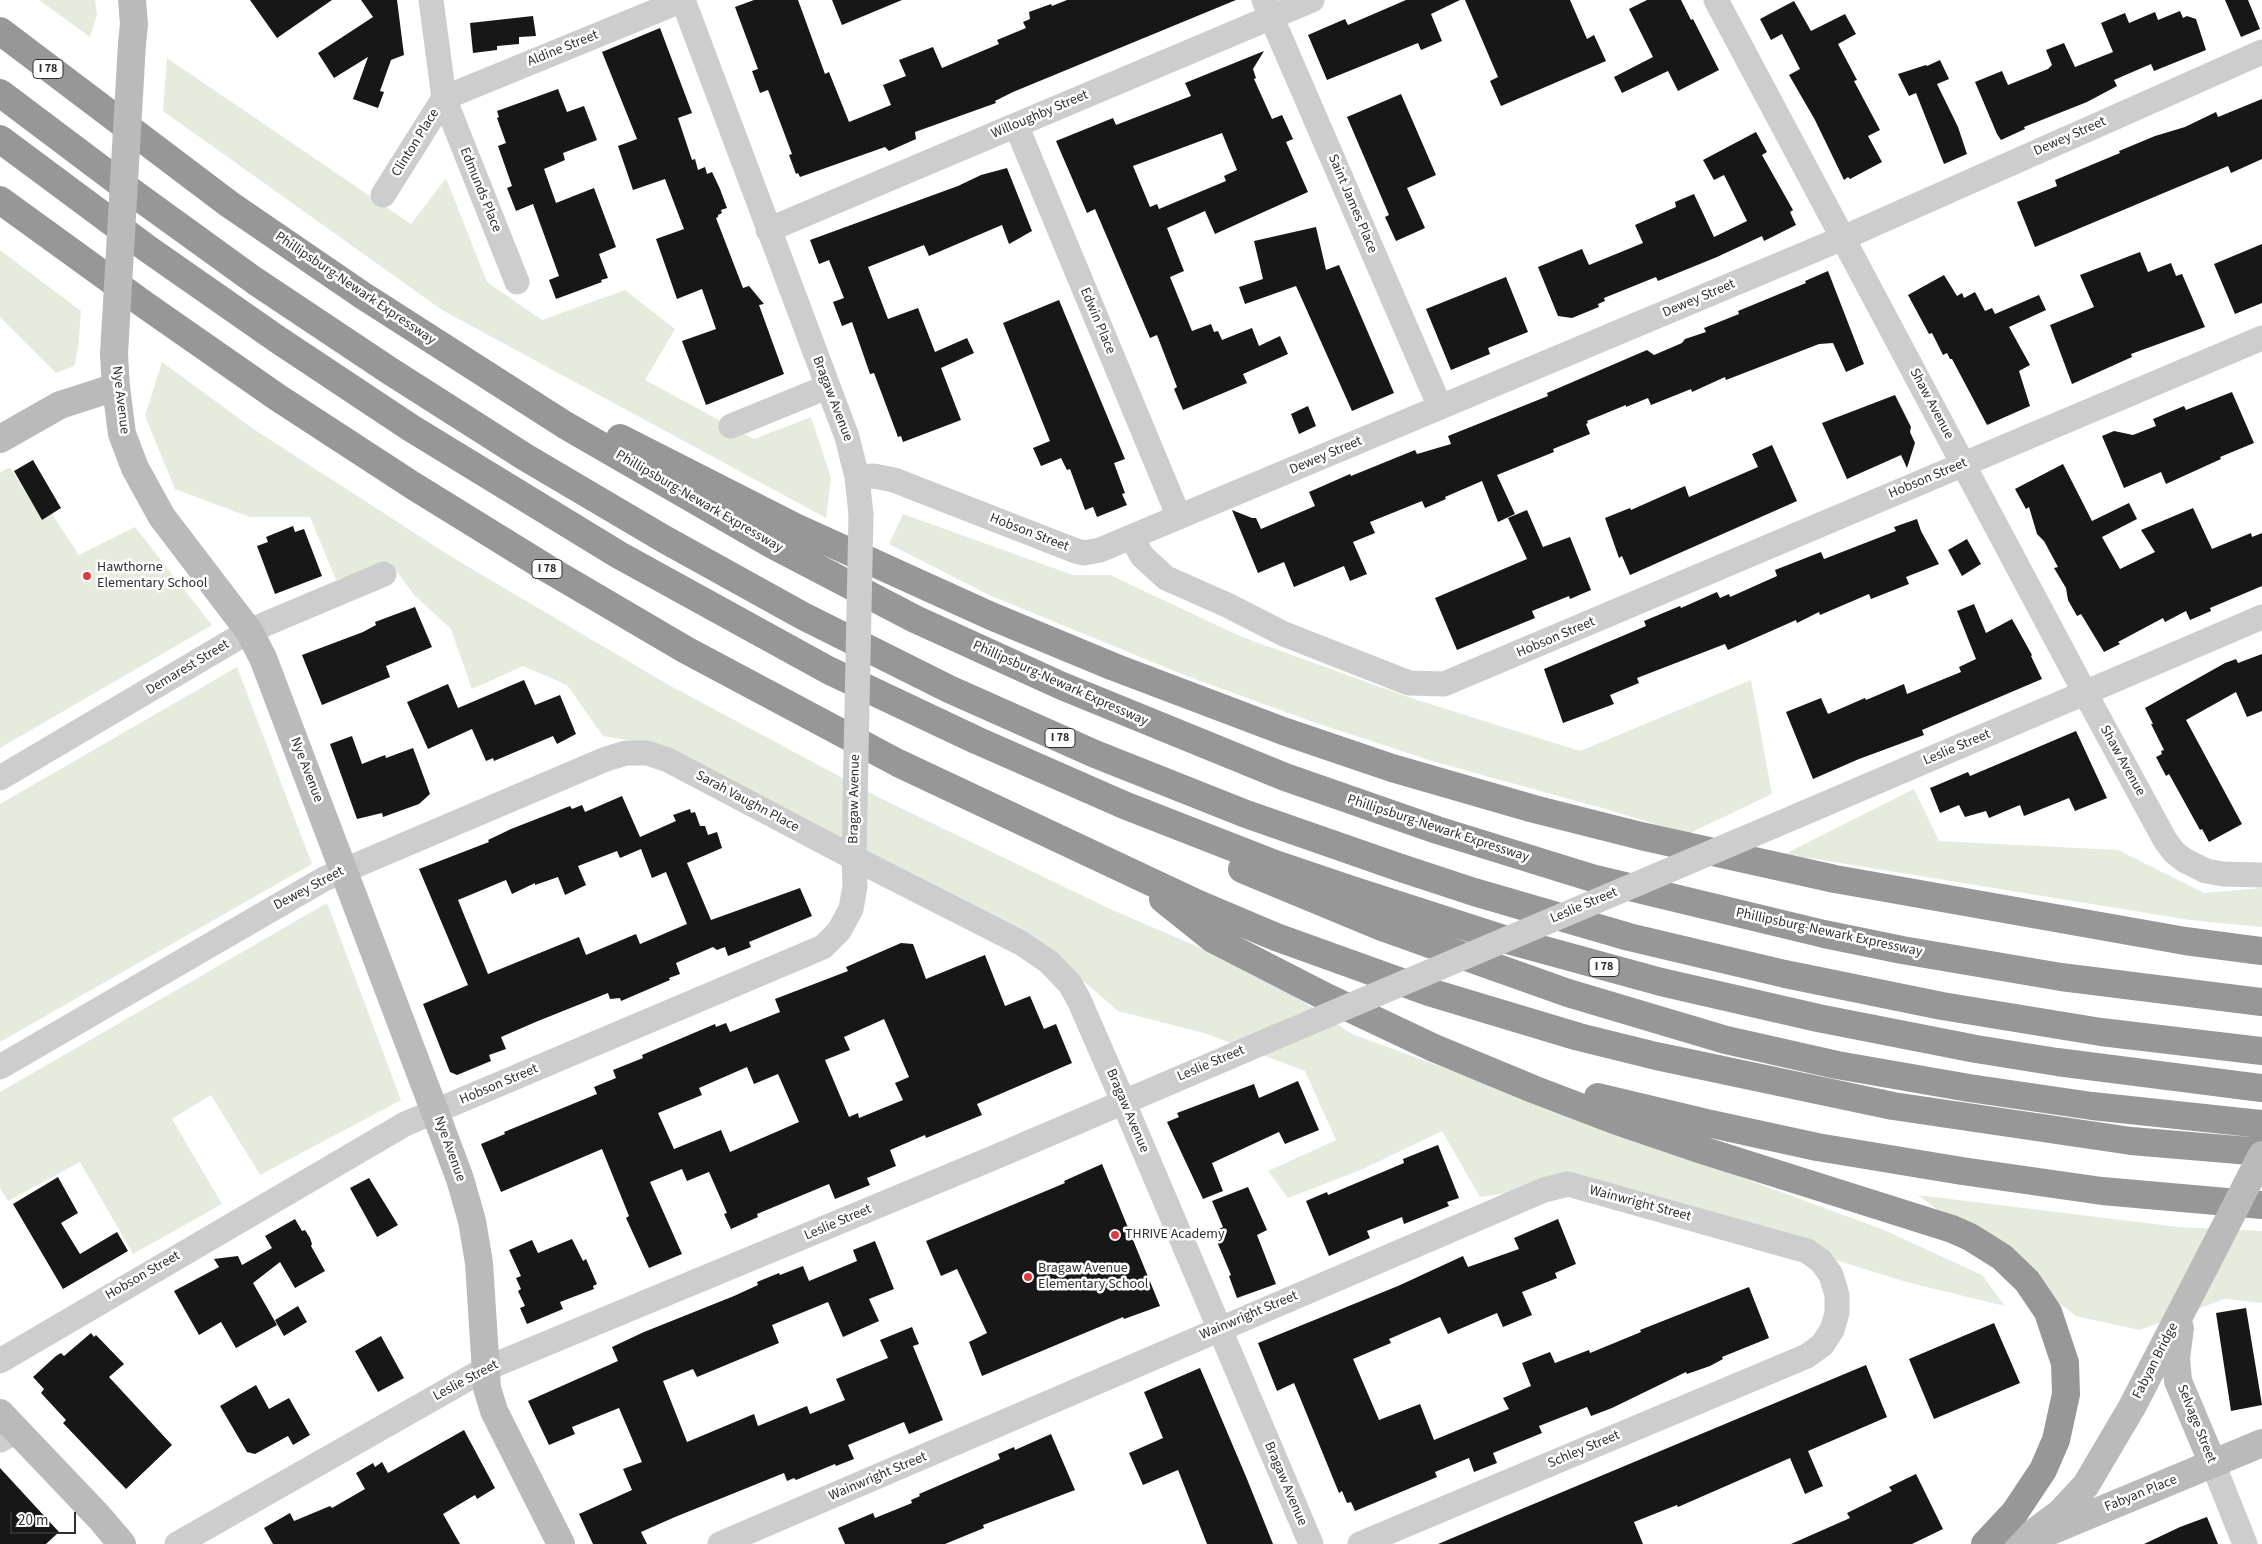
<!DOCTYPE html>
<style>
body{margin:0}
#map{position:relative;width:2262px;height:1544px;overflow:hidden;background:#fff;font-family:"Source Sans 3",sans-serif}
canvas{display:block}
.scale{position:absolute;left:10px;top:1512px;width:66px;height:22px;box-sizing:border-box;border:2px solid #303030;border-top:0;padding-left:6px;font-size:15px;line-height:18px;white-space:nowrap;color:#303030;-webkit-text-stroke:4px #fff;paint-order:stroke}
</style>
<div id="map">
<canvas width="2262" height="1544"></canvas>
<div class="scale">20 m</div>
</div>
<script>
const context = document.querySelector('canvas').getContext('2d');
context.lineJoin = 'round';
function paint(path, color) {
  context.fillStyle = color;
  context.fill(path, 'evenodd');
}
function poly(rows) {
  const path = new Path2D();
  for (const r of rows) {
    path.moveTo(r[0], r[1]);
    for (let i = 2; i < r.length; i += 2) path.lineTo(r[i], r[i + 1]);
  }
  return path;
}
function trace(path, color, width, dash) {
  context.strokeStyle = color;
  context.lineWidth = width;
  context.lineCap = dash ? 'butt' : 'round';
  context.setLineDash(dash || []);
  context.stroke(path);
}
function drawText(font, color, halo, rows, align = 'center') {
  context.font = font + ' "Source Sans 3",sans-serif';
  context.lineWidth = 5;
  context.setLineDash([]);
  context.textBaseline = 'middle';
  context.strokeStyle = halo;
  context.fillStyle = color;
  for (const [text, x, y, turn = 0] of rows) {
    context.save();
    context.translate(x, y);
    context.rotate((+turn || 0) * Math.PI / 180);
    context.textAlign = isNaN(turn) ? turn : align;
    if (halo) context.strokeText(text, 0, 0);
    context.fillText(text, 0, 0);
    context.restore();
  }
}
paint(poly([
 [39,0,95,0,97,15,90,37],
 [167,58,411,224,446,178,487,282,542,320,625,290,675,329,645,380,754,439,811,417,831,478,826,518,442,310,163,111],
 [0,250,81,311,78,349,74,366,56,373,0,317],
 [162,362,255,430,455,559,667,684,880,798,1108,908,1261,974,1352,1034,1884,1230,1982,1275,2005,1306,1906,1282,1791,1246,1568,1184,1480,1197,1442,1131,1363,1169,1288,1198,1268,1171,1336,1140,1305,1071,1204,1033,1118,1011,1025,931,806,833,658,745,603,736,567,685,523,666,472,689,451,629,414,595,390,562,336,580,310,517,250,517,175,489,145,416],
 [10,467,42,519,52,514,79,555,135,527,212,625,0,748,0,473],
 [903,514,1073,575,1110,575,1242,637,1411,698,1580,751,1751,680,1772,794,1688,834,1609,810,1432,761,1313,722,1184,675,989,595,889,544],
 [237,667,312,864,0,1042,0,804],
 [1914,789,1939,841,2118,850,2204,893,2262,888,2262,927,2190,920,1785,854],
 [327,903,401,1100,260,1175,211,1095,172,1119,222,1204,133,1254,80,1162,8,1201,0,1188,0,1092],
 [1918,1195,2178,1227,2262,1231,2262,1303,2225,1299,2139,1330,2076,1316]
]), '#e5ecde');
paint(poly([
 [250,0,332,0,277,38],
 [361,0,397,0,404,55,391,60,380,91,384,92,378,108,353,99,368,57,334,78,318,53,373,17],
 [754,0,798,0,825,74,829,72,849,122,891,105,883,85,906,76,899,60,933,47,942,68,999,44,997,40,1026,28,1023,22,1030,19,1029,12,1051,4,1052,6,1067,0,1236,0,1013,92,995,101,996,103,915,132,916,139,889,151,885,147,800,177,798,173,796,174,789,155,792,154,768,90,760,93,752,71,758,69,735,7],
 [832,0,902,0,842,25],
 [1406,0,1460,0,1431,14,1442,41,1421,50,1418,43,1327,80,1308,35,1345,19,1348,25],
 [1465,0,1570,0,1587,39,1594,35,1606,61,1501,106,1490,81,1498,77],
 [1647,0,1681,0,1691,20,1693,19,1719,70,1678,91,1668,71,1622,93,1614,77,1653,57,1629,9],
 [2225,0,2248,0,2260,29,2241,37],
 [1794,1,1811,31,1845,14,1856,34,1838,44,1857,80,1854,81,1880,130,1868,136,1882,162,1850,179,1848,177,1844,180,1815,120,1789,75,1800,69,1782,34,1771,40,1760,19],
 [2180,11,2183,18,2187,16,2196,19,2206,50,2154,71,2151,64,2114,80,2117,86,2087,102,2024,127,2025,129,2001,140,1997,134,1975,82,2002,71,2008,85,2048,69,2052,65,2046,50,2064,43,2075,67,2113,52,2101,23,2125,13,2129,23,2155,12,2158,20],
 [533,16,536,36,519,37,519,44,497,46,497,50,473,53,470,23],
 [660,28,692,113,678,118,692,160,695,159,698,170,705,167,707,174,712,172,720,189,727,208,721,210,722,213,718,215,718,217,716,218,743,288,749,286,764,304,759,305,784,374,706,405,682,341,716,329,702,289,677,299,656,239,684,229,665,179,633,190,618,146,637,139,602,52],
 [1264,51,1253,69,1256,78,1254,79,1272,119,1282,115,1293,139,1286,142,1308,192,1215,234,1205,211,1167,228,1184,271,1170,277,1192,331,1211,324,1214,332,1218,331,1222,340,1252,328,1259,346,1280,336,1288,354,1243,374,1247,383,1183,410,1174,389,1177,387,1157,335,1150,338,1095,209,1087,213,1056,141,1113,118,1116,125,1191,96,1185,83],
 [1222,133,1237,170,1224,176,1226,181,1159,209,1157,204,1150,207,1133,166],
 [1940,60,1949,79,1937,84,1958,127,1967,154,1944,164,1916,93,1909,96,1898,74,1926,65,1927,66],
 [558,89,567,112,584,106,597,140,563,153,565,160,544,169,556,203,594,188,616,247,599,254,608,278,601,280,602,282,556,299,549,280,559,276,533,204,516,211,507,188,512,186,498,146,506,143,497,118,499,117,497,111],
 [1401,94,1436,175,1407,188,1425,228,1396,241,1385,217,1389,215,1347,117],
 [2262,99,2262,159,2231,173,2228,166,2035,247,2017,202,2057,186,2055,180,2120,153,2119,151,2155,136,2185,127,2216,112,2218,117],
 [1756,132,1767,152,1762,155,1793,210,1790,212,1796,225,1764,241,1762,236,1717,257,1658,281,1656,277,1604,298,1605,301,1598,304,1599,307,1572,318,1558,316,1538,267,1582,249,1589,265,1643,243,1635,225,1676,207,1675,202,1694,194,1714,237,1747,221,1724,175,1714,180,1703,160],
 [1007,168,1032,231,1009,244,1002,225,929,256,924,245,868,267,888,319,918,308,935,352,967,338,974,353,941,368,961,420,903,442,901,436,898,437,874,373,870,374,852,322,842,326,833,302,844,298,829,260,819,264,810,240,958,186,981,175],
 [1316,227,1326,270,1339,265,1394,393,1352,411,1296,286,1245,304,1239,287,1263,279,1254,241],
 [2262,244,2262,303,2235,314,2214,264],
 [2140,252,2148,272,2171,263,2176,276,2182,274,2205,327,2131,354,2132,357,2072,384,2050,325,2094,307,2080,275],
 [1828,271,1864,364,1846,372,1833,343,1819,344,1726,380,1725,377,1692,392,1691,389,1651,405,1648,398,1626,407,1626,405,1587,421,1588,423,1586,424,1590,434,1553,449,1554,452,1497,475,1515,514,1498,522,1482,481,1445,497,1446,499,1425,508,1422,501,1370,522,1375,533,1353,542,1367,574,1350,581,1344,566,1294,587,1284,562,1258,573,1232,510,1252,518,1256,518,1261,529,1315,506,1309,492,1350,474,1351,476,1415,450,1417,454,1451,444,1448,436,1548,396,1547,393,1647,350,1654,355,1682,343,1685,339,1706,332,1704,328,1739,314,1738,311,1806,283,1805,281],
 [1944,275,1957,296,1962,293,1964,298,1975,292,1985,311,1992,308,1995,314,2039,295,2046,310,2009,327,2030,365,2019,371,2030,406,1987,425,1952,359,1950,359,1947,353,1943,355,1932,333,1929,334,1908,295],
 [1506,277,1528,332,1488,348,1490,354,1451,370,1426,309],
 [1059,300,1125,459,1114,463,1125,493,1122,494,1127,505,1097,517,1093,507,1085,510,1070,469,1067,470,1061,458,1041,466,1033,448,1050,441,1003,323],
 [2232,392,2254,443,2220,457,2221,459,2166,484,2161,472,2124,488,2102,436,2114,431,2133,435,2156,426,2153,419,2184,406,2186,410],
 [1895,395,1911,427,1910,432,1915,443,1907,468,1901,455,1847,479,1822,423],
 [1308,406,1316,426,1299,434,1291,414],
 [1772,445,1797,501,1630,575,1622,556,1619,558,1605,518,1630,508,1631,510,1685,486,1689,497,1758,467,1752,454],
 [33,460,61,508,42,520,14,471],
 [2063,464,2092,521,2129,503,2137,519,2102,537,2120,569,2155,552,2141,530,2193,508,2212,549,2251,533,2252,537,2262,533,2262,586,2210,608,2211,611,2190,620,2186,611,2165,622,2163,618,2118,642,2120,644,2104,652,2081,614,2077,616,2068,600,2066,588,2054,568,2058,567,2044,541,2037,534,2029,507,2026,509,2015,489],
 [1527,510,1543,547,1570,537,1591,590,1570,599,1569,596,1532,611,1535,618,1457,650,1435,598,1527,559,1508,518],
 [1917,519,1921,531,1939,564,1906,577,1909,584,1871,599,1869,594,1820,615,1819,612,1797,623,1796,620,1728,650,1725,644,1637,678,1639,683,1610,695,1614,704,1563,723,1544,669,1646,626,1644,621,1680,606,1681,608,1717,592,1720,598,1729,594,1730,597,1777,576,1775,570,1821,552,1824,559,1896,531,1894,527],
 [293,526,295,532,304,529,322,576,275,594,257,546,268,542,266,537],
 [1967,539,1981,564,1962,576,1948,550],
 [1974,604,1986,633,2012,619,2032,655,2031,656,2042,679,1922,730,1924,735,1859,759,1813,779,1786,712,1821,698,1828,714,1865,698,1866,700,1904,684,1907,694,1961,672,1959,667,1976,659,1957,611],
 [415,607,432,647,386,666,390,677,322,705,302,655,363,632,376,625,375,622],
 [2262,654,2262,711,2247,717,2236,692,2186,720,2242,824,2209,842,2202,829,2200,830,2169,774,2166,776,2156,757,2162,754,2161,751,2164,750,2151,724,2153,724,2145,708,2225,663,2236,659,2238,663],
 [524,680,535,705,560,695,576,734,557,744,553,736,494,761,493,758,486,761,472,729,428,749,407,702,448,684,458,708],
 [2076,731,2107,798,2075,811,2069,798,2024,816,2020,805,1989,818,1986,811,1965,817,1959,805,1940,813,1930,788,1968,772,1970,776],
 [352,736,362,764,385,755,386,758,413,748,430,794,419,804,383,817,382,813,357,819,330,744],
 [622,796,640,837,676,821,673,815,690,809,691,813,695,812,700,826,705,826,708,835,717,832,722,848,687,863,711,920,800,888,812,916,749,942,751,947,728,956,725,947,717,950,713,947,676,963,680,974,669,978,670,980,621,1001,620,998,610,999,608,993,538,1021,501,1037,506,1049,489,1055,491,1061,457,1075,450,1072,423,1004,468,985,419,869,489,842,488,840,511,829,570,806,572,809,582,805,585,812],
 [641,849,652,878,666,872,687,924,640,944,636,934,586,955,579,937,488,974,458,900,506,880,512,894,535,883,535,885,558,877,565,895,586,885,578,866,617,851,620,858],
 [901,943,913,944,926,979,985,955,1005,1006,1030,996,1044,1029,1056,1024,1072,1063,977,1104,982,1115,926,1138,925,1135,890,1150,896,1166,867,1178,870,1185,835,1199,829,1184,757,1214,758,1217,731,1229,724,1214,727,1213,709,1172,687,1181,682,1169,650,1182,682,1254,649,1268,626,1218,629,1216,602,1149,501,1192,481,1144,505,1134,504,1132,597,1094,594,1087,616,1078,613,1070,643,1058,642,1055,715,1024,716,1027,726,1023,730,1032,780,1012,775,999,848,971,846,967],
 [884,1019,909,1077,895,1083,903,1100,859,1118,858,1113,849,1117,825,1060,850,1050,844,1037],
 [747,1067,754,1084,778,1074,799,1122,730,1152,721,1130,674,1149,658,1113,702,1095,699,1088],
 [1298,1081,1319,1130,1285,1144,1279,1132,1212,1163,1223,1191,1203,1199,1167,1122,1179,1117,1177,1113,1254,1084,1259,1098],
 [1438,1145,1459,1198,1447,1202,1449,1206,1404,1224,1402,1217,1367,1231,1370,1238,1329,1256,1306,1201,1327,1192,1328,1195,1404,1163,1403,1159],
 [1102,1164,1160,1306,1124,1319,1123,1317,982,1376,969,1342,987,1333,957,1269,941,1276,926,1241,1065,1183,1064,1181],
 [58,1177,78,1213,61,1223,80,1254,117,1232,128,1251,63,1289,13,1204],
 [369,1178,398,1225,377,1237,350,1188],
 [1248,1187,1267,1230,1257,1235,1276,1284,1237,1298,1229,1276,1231,1275,1213,1232,1223,1227,1212,1201],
 [295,1219,302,1231,305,1230,310,1238,312,1244,311,1246,325,1271,295,1288,280,1262,253,1283,277,1325,236,1348,221,1322,199,1335,174,1291,219,1267,214,1259,238,1256,242,1265,272,1248,265,1236],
 [1558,1219,1576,1264,1555,1273,1557,1278,1522,1292,1532,1315,1503,1327,1497,1313,1448,1334,1440,1317,1389,1339,1391,1343,1353,1359,1379,1420,1420,1404,1434,1440,1509,1409,1503,1398,1531,1386,1522,1363,1550,1352,1555,1363,1589,1350,1590,1353,1641,1332,1640,1330,1749,1287,1769,1338,1722,1357,1723,1359,1710,1366,1687,1374,1686,1372,1612,1408,1591,1416,1587,1407,1539,1426,1542,1433,1493,1453,1497,1463,1474,1472,1469,1458,1435,1472,1437,1477,1355,1511,1351,1502,1347,1503,1342,1491,1339,1493,1294,1383,1277,1391,1258,1343,1398,1286,1463,1256,1468,1267,1519,1249,1514,1238],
 [572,1239,583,1261,586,1259,597,1284,593,1286,594,1289,560,1302,563,1309,527,1324,520,1308,525,1306,518,1291,521,1289,516,1278,521,1276,509,1250,532,1240,538,1253],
 [875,1241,894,1289,869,1299,879,1321,843,1337,828,1302,772,1325,779,1343,697,1377,693,1369,663,1381,687,1442,754,1414,758,1426,807,1406,810,1414,845,1400,836,1379,888,1358,880,1340,912,1327,919,1344,913,1346,943,1420,909,1434,904,1422,848,1445,854,1459,836,1466,835,1464,796,1480,794,1478,787,1481,784,1473,675,1517,641,1532,647,1544,593,1544,579,1514,632,1490,623,1469,642,1462,619,1408,572,1427,575,1434,549,1445,528,1401,618,1361,612,1347,644,1332,734,1296,758,1285,757,1282,779,1273,780,1275,803,1266,809,1281,857,1261,853,1250],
 [298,1306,307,1322,284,1336,275,1320],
 [2246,1308,2262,1405,2231,1411,2216,1313],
 [1994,1323,2020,1383,1934,1419,1909,1359],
 [91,1333,94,1337,96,1335,124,1364,109,1377,172,1445,126,1489,63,1423,66,1420,41,1393,44,1389,33,1377,56,1356,61,1353,64,1356],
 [381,1336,404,1378,378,1392,355,1351],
 [1866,1365,1887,1417,1808,1451,1823,1486,1805,1494,1790,1458,1678,1507,1677,1505,1634,1522,1643,1544,1438,1544],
 [1200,1368,1247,1479,1273,1544,1207,1544,1178,1470,1143,1485,1129,1453,1163,1438,1144,1392],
 [256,1385,269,1409,289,1398,310,1435,293,1445,288,1436,255,1454,247,1452,220,1406],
 [464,1430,495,1488,477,1499,475,1495,443,1514,460,1544,273,1544,264,1528,290,1513,294,1521,330,1506,332,1508,365,1489,356,1473,373,1463,375,1467,382,1462,388,1473],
 [1051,1434,1075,1490,983,1525,984,1528,945,1544,845,1544,838,1528,873,1513,875,1518,912,1503,911,1500,920,1496,919,1494,1000,1459,998,1454,1014,1447,1015,1450],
 [0,1468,59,1532,46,1544,0,1544],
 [1916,1474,1943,1529,1912,1544,1791,1544,1850,1518,1847,1513,1892,1491,1889,1487],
 [2207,1517,2218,1544,2144,1544,2180,1527]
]), '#171717');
trace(poly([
 [431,0,444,98,517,282],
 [683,0,847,437,857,477,861,514],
 [1264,0,1440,407],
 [1716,0,2077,678,2165,840,2174,852,2184,860,2206,871,2223,874,2262,875],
 [444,98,683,0],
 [1016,125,1179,517],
 [383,195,444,98],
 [768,230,1312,0],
 [731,426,827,387],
 [857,477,874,476,894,480,1076,551,1084,553,1100,550,1843,238,2262,52],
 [1132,538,1142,556,1166,578,1227,605,1284,634,1409,683,1444,684,2262,338],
 [0,778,249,631,384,574],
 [855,804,854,858,1021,943,1049,962,1070,984,1079,1000,1123,1101,1311,1544],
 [1797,816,2262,617],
 [0,1067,324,879,606,759,626,753,647,753,668,760,854,858,855,886,851,909,839,931,823,947,405,1124,0,1361],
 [0,1440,16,1431],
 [2213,1464,2245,1544],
 [177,1544,485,1369,993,1158,1276,1037],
 [720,1544,1544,1190,1568,1184,1807,1251,1821,1261,1831,1275,1837,1295,1837,1313,1832,1330,1822,1345,1807,1356,1360,1544]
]), '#cdcdcd', 25);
trace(poly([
 [132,0,134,24,132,44],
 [114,354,116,387,122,434,135,468,162,517,249,631,263,658,435,1112,460,1179,472,1221,479,1263,487,1388,494,1411,561,1544],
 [0,439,60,405,116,387],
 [2180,1328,2176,1358,2178,1381,2213,1464],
 [0,1413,99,1517,122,1544],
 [2046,1533,2262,1443],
 [2018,1544,2060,1513,2086,1485,2132,1407,2205,1266]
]), '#bababa', 28);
trace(poly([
 [0,31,229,204,362,295,565,425,773,545,915,619,1062,686,1285,777,1437,830,1592,878,1824,934,1902,950,2061,977,2262,1002],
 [0,93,125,187,255,281,390,371,525,457,664,539,803,616,949,689,1095,754,1246,814,1398,867,1474,892,1629,937,1785,974,1942,1006,2101,1032,2262,1051],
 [0,139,148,249,277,339,411,428,619,555,828,670,976,740,1124,805,1275,864,1352,890,1504,939,1661,982,1818,1018,1976,1049,2057,1062,2262,1088],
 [0,200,145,305,277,397,412,485,548,569,686,650,898,763,1198,904,1276,937,1429,992,1579,1037,1656,1056,1893,1106,2131,1141,2262,1152],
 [620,438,795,527,991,616,1114,667,1283,731,1392,768,1534,809,1641,836,1835,879,2185,941,2262,951],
 [1242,869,1382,927,1568,993,1726,1040,1837,1065,1969,1088,2092,1106,2262,1124],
 [1163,899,1213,939,1326,997,1434,1048,1533,1089,1614,1120,1705,1151,1952,1229,1970,1237,2002,1257,2027,1281,2048,1312,2065,1363,2066,1394,2056,1440,2043,1470,2015,1512,1985,1544],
 [1598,1097,1707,1123,1817,1147,1962,1171,2102,1191,2262,1205]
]), '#979797', 28);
trace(poly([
 [855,804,861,514],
 [1276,1037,1797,816]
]), '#cdcdcd', 25);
trace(poly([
 [114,354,132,44],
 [2205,1266,2262,1155]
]), '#bababa', 28);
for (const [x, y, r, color] of [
 [87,576,5,"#df3a40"],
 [1115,1235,5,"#df3a40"],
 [1028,1277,5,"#df3a40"]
]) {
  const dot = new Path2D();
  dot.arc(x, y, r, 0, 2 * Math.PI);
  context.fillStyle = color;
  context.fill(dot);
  trace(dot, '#fff', 2);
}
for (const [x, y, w] of [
 [48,69,30],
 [547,569,30],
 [1060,738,30],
 [1604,967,30]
]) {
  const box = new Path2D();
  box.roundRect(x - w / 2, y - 9.5, w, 19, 4);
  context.fillStyle = '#fff';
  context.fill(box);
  trace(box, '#303030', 1);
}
drawText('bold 12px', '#303030', null, [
 ["I 78",48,69],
 ["I 78",547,569],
 ["I 78",1060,738],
 ["I 78",1604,967]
]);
drawText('14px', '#303030', '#fff', [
 ["Aldine Street",563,49,-22],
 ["Willoughby Street",1040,115,-23],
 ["Dewey Street",2070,137,-24],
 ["Clinton Place",416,143,-58],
 ["Edmunds Place",480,190,68],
 ["Saint James Place",1352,204,67],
 ["Phillipsburg-Newark Expressway",355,289,34],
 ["Dewey Street",1699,299,-23],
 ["Edwin Place",1097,321,67],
 ["Bragaw Avenue",832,399,69],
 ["Nye Avenue",120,400,83],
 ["Shaw Avenue",1931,404,62],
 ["Dewey Street",1326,456,-23],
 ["Hobson Street",1928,479,-23],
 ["Phillipsburg-Newark Expressway",699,502,30],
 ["Hobson Street",1029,533,21],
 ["Hobson Street",1556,638,-23],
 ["Demarest Street",188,668,-31],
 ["Phillipsburg-Newark Expressway",1060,684,24],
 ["Leslie Street",1957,748,-23],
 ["Shaw Avenue",2122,761,61],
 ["Nye Avenue",306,770,69],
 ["Bragaw Avenue",855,799,-89],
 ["Sarah Vaughn Place",747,802,28],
 ["Phillipsburg-Newark Expressway",1438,829,18],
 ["Dewey Street",309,889,-28],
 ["Leslie Street",1584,906,-23],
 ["Phillipsburg-Newark Expressway",1829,933,12],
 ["Leslie Street",1211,1064,-23],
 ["Hobson Street",499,1085,-23],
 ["Bragaw Avenue",1127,1111,67],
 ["Nye Avenue",449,1149,70],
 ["Wainwright Street",1640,1204,15],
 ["Leslie Street",838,1223,-23],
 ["Hobson Street",143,1276,-30],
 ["Wainwright Street",1249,1316,-23],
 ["Fabyan Bridge",2156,1361,-63],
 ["Leslie Street",466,1381,-28],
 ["Selvage Street",2196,1424,68],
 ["Schley Street",1584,1450,-23],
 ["Wainwright Street",878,1477,-23],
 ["Bragaw Avenue",1285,1484,67],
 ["Fabyan Place",2141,1494,-22]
]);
drawText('14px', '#303030', '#fff', [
 ["Hawthorne",97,568],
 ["Elementary School",97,584],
 ["THRIVE Academy",1125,1235],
 ["Bragaw Avenue",1038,1269],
 ["Elementary School",1038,1285]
], 'left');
</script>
